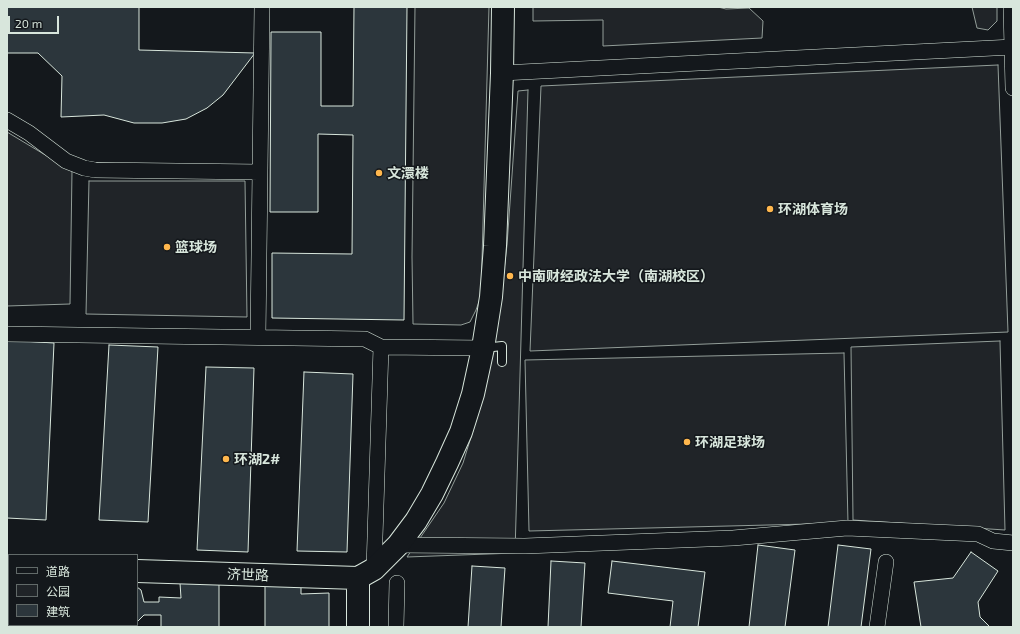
<!DOCTYPE html>
<meta charset="utf-8">
<style>
body{margin:0}
#map{position:relative;width:1020px;height:634px;overflow:hidden;background:#14181c;font-family:"Exo 2","Noto Sans SC",sans-serif}
canvas{display:block}
.frame{position:absolute;inset:0;border:8px solid #d8e6dc;pointer-events:none}
.legend{position:absolute;left:8px;top:554px;width:130px;height:72px;box-sizing:border-box;background:#14181c;border:1px solid #626a69;margin:0;padding:5px 7px;list-style:none;font-size:12px;color:#d8e6dc}
.legend li{display:flex;align-items:center;gap:8px;height:20px}
.legend b{width:20px;border:1px solid #626a69}
.scale{position:absolute;left:8px;top:16px;width:51px;height:18px;box-sizing:border-box;border:2px solid #d8e6dc;border-top:0;padding-left:5px;font-size:12px;line-height:14px;white-space:nowrap;color:#d8e6dc;-webkit-text-stroke:3px #14181c;paint-order:stroke}
</style>
<div id="map">
<canvas width="1020" height="634"></canvas>
<div class="frame"></div>
<ul class="legend">
<li><b style="height:5px;background:#14181c"></b>道路</li>
<li><b style="height:11px;background:#202428"></b>公园</li>
<li><b style="height:11px;background:#2c363c"></b>建筑</li>
</ul>
<div class="scale">20 m</div>
</div>
<script>
const context = document.querySelector('canvas').getContext('2d');
context.lineJoin = 'round';
function paint(path, color) {
  context.fillStyle = color;
  context.fill(path, 'evenodd');
}
function poly(rows) {
  const path = new Path2D();
  for (const r of rows) {
    path.moveTo(r[0], r[1]);
    for (let i = 2; i < r.length; i += 2) path.lineTo(r[i], r[i + 1]);
  }
  return path;
}
function trace(path, color, width, dash) {
  context.strokeStyle = color;
  context.lineWidth = width;
  context.lineCap = dash ? 'butt' : 'round';
  context.setLineDash(dash || []);
  context.stroke(path);
}
function drawText(font, color, halo, rows, align = 'center') {
  context.font = font + ' "Exo 2","Noto Sans SC",sans-serif';
  context.lineWidth = 3;
  context.setLineDash([]);
  context.textBaseline = 'middle';
  context.strokeStyle = halo;
  context.fillStyle = color;
  for (const [text, x, y, turn = 0] of rows) {
    context.save();
    context.translate(x, y);
    context.rotate((+turn || 0) * Math.PI / 180);
    context.textAlign = isNaN(turn) ? turn : align;
    if (halo) context.strokeText(text, 0, 0);
    context.fillText(text, 0, 0);
    context.restore();
  }
}
const green = poly([
 [415,7,489,7,481,296,476,310,470,322,461,325,413,324,412,257,415,7],
 [533,7,718,7,726,9,749,8,763,21,762,38,603,46,603,20,533,21,533,7],
 [972,7,997,7,997,21,988,30,977,28,972,7],
 [998,65,1008,332,530,351,541,86,998,65],
 [528,90,515,553,407,557,444,503,463,463,483,398,499,312,507,245,518,91,528,90],
 [7,132,72,171,70,304,7,306,7,132],
 [89,181,245,181,247,317,86,314,89,181],
 [1000,341,1005,530,853,520,851,347,1000,341],
 [844,353,848,523,529,531,525,360,844,353]
]);
paint(green, '#202428');
trace(green, '#939e99', 1);
const building = poly([
 [7,7,140,7,139,8,139,50,255,53,223,95,207,108,186,119,162,123,134,123,104,115,61,117,62,76,38,53,7,53,7,7],
 [354,7,407,7,404,320,272,318,272,253,352,254,353,135,318,134,318,212,270,212,271,32,321,32,321,106,353,106,354,7],
 [7,340,54,343,46,520,7,518,7,340],
 [109,345,158,347,148,522,99,520,109,345],
 [206,367,254,368,248,552,197,550,206,367],
 [304,372,353,374,347,552,297,551,304,372],
 [758,545,795,550,785,627,749,627,758,545],
 [838,545,871,549,861,627,828,627,838,545],
 [971,552,998,571,978,602,980,617,990,627,921,627,914,582,953,578,971,552],
 [551,561,585,563,581,627,548,627,551,561],
 [612,561,705,572,698,627,670,627,673,601,608,593,612,561],
 [472,566,505,568,501,627,468,627,472,566],
 [180,583,219,584,219,627,161,627,161,615,144,615,137,622,137,587,141,590,144,602,159,602,159,597,181,598,180,583],
 [301,585,301,594,329,593,329,627,265,627,265,586,301,585],
 [7,592,9,592,9,625,99,625,99,627,7,627,7,592]
]);
paint(building, '#2c363c');
trace(building, '#d8e6dc', 1);
const lane = poly([
 [484,348,502,346,502,362]
]);
const street = poly([
 [1011,7,1013,88],
 [502,73,1013,47],
 [7,120,29,133,66,161,84,168,95,170,259,172],
 [7,334,365,339,381,347,483,348],
 [258,336,262,7],
 [398,545,525,546,733,538,847,528,978,534,993,541,1013,543],
 [374,569,381,347],
 [396,627,397,583],
 [877,627,886,562]
]);
const secondary = poly([
 [7,566,9,567],
 [137,571,358,578],
 [358,578,374,569,398,545,416,521,432,494,447,463,461,432,473,394,483,348,491,297,495,246,502,73,503,7],
 [358,578,358,627]
]);
trace(lane, '#d8e6dc', 10);
trace(street, '#d8e6dc', 16);
trace(secondary, '#d8e6dc', 24);
trace(lane, '#14181c', 8);
trace(street, '#14181c', 15);
trace(secondary, '#14181c', 22);
for (const [x, y, r, color] of [
 [379,173,4,"#ffb74d"],
 [770,209,4,"#ffb74d"],
 [167,247,4,"#ffb74d"],
 [510,276,4,"#ffb74d"],
 [687,442,4,"#ffb74d"],
 [226,459,4,"#ffb74d"]
]) {
  const dot = new Path2D();
  dot.arc(x, y, r, 0, 2 * Math.PI);
  context.fillStyle = color;
  context.fill(dot);
  trace(dot, '#14181c', 1.5);
}
drawText('bold 14px', '#d8e6dc', '#14181c', [
 ["文澴楼",387,173],
 ["环湖体育场",778,209],
 ["篮球场",175,247],
 ["中南财经政法大学（南湖校区）",518,276],
 ["环湖足球场",695,442],
 ["环湖2#",234,459]
], 'left');
drawText('14px', '#d8e6dc', '#14181c', [
 ["济世路",248,575,2]
]);
</script>
